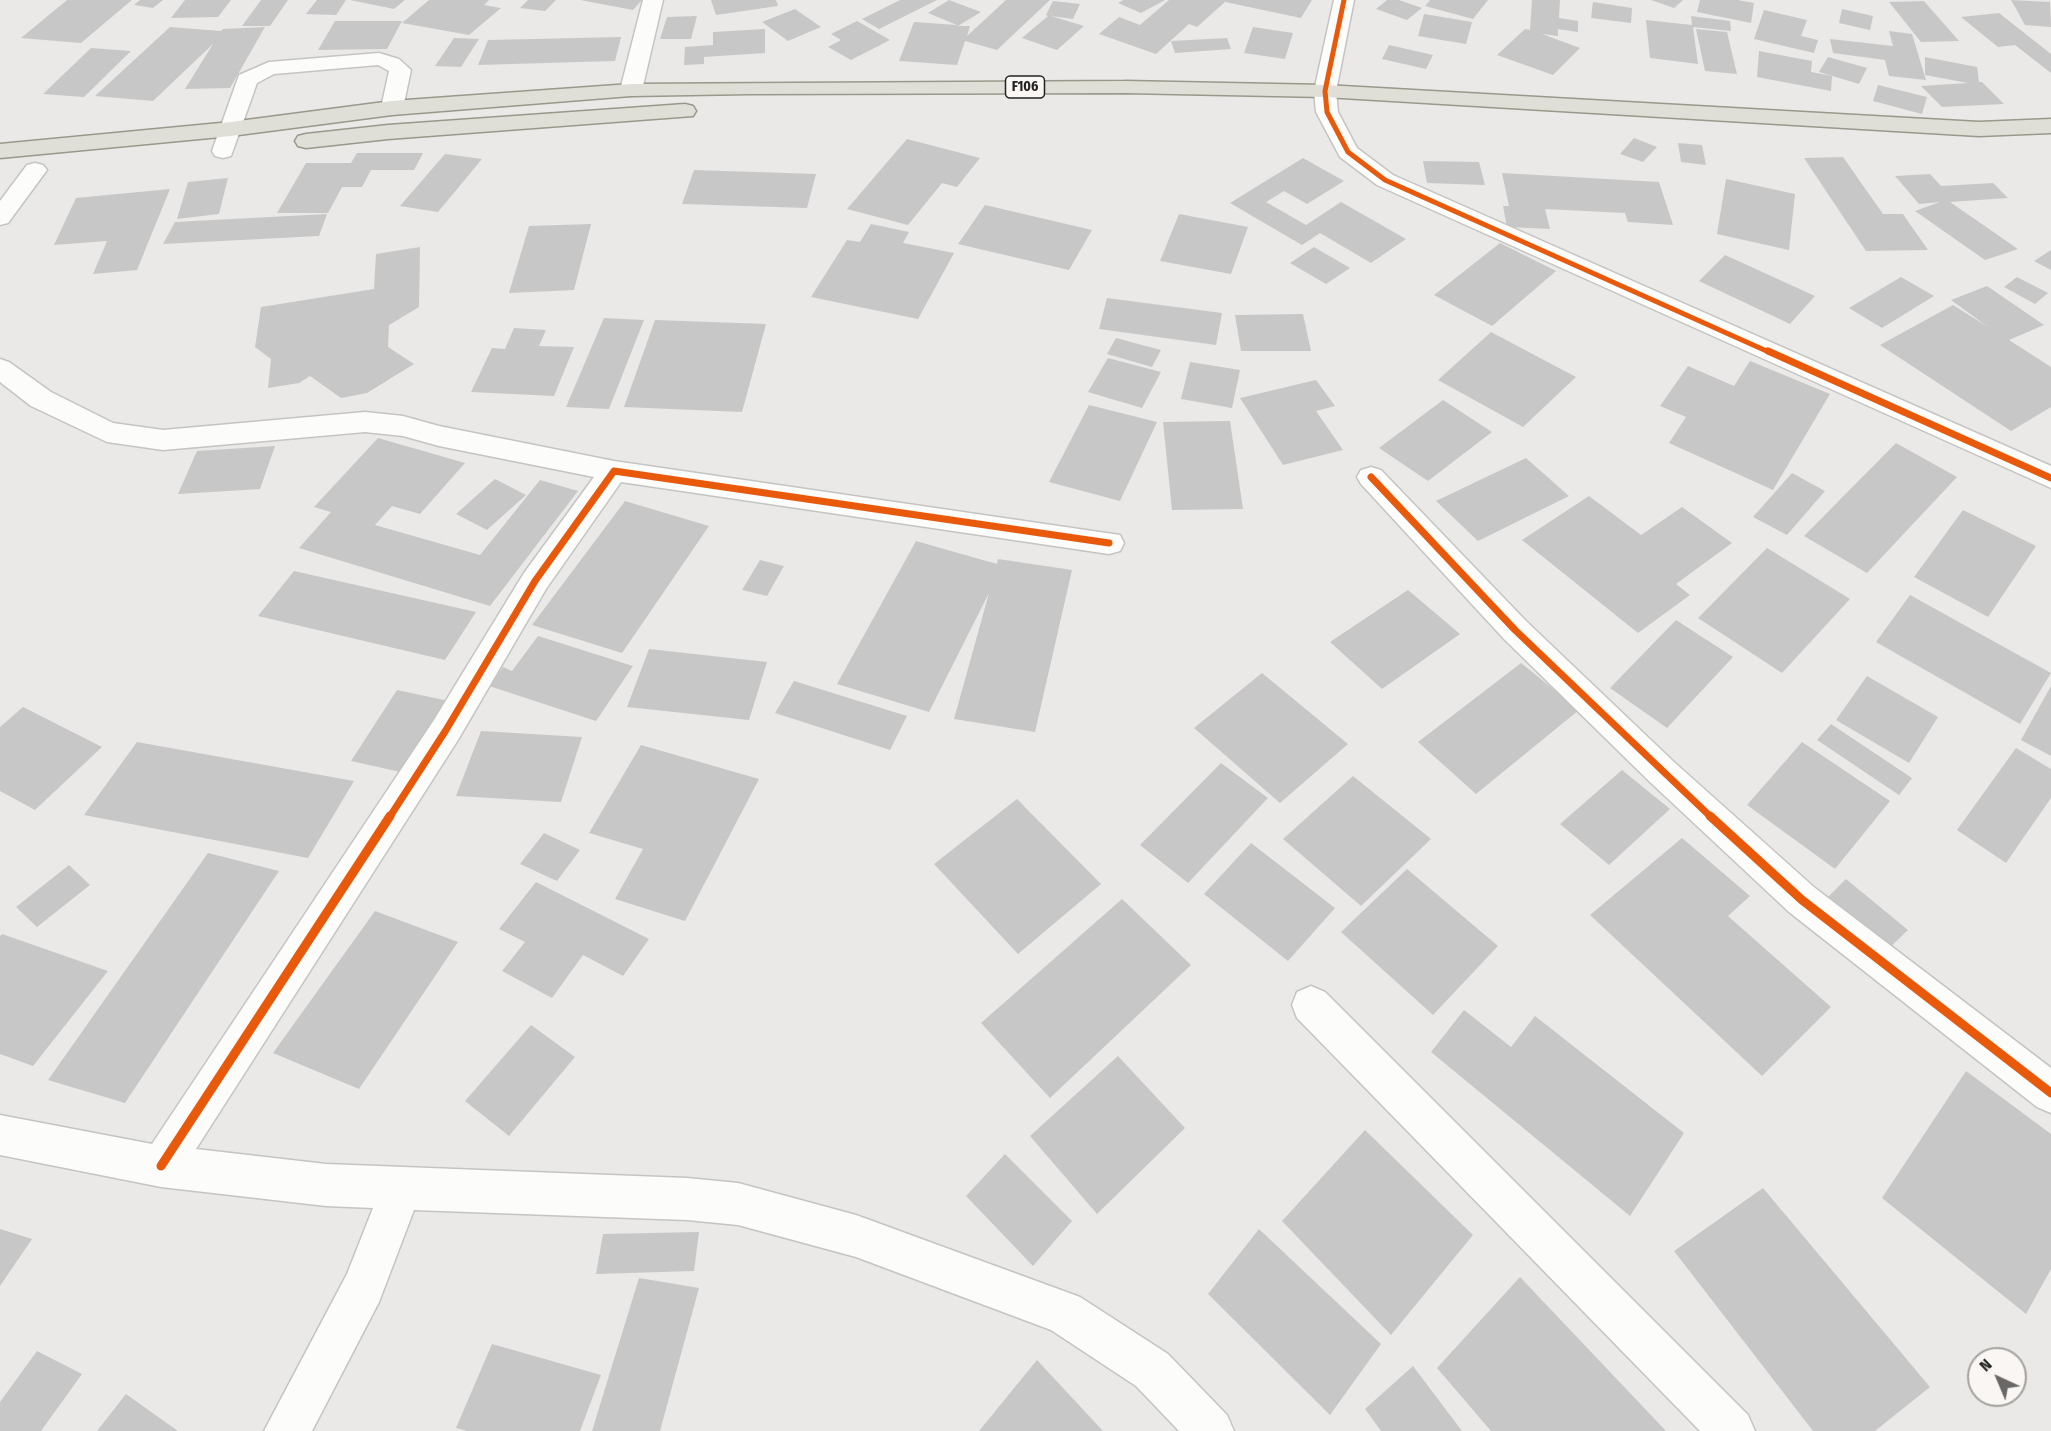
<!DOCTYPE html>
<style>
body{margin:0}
#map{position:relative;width:2051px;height:1431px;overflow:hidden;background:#eae9e7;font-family:"Fira Sans Condensed",sans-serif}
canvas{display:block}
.north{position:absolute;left:1967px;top:1347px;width:60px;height:60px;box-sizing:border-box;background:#f9f6f3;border:2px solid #a3a29f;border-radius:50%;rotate:316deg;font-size:16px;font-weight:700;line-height:24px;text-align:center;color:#232322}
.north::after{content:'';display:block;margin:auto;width:21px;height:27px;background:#696867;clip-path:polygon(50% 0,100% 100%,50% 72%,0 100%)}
</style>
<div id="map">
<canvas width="2051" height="1431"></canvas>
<div class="north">N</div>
</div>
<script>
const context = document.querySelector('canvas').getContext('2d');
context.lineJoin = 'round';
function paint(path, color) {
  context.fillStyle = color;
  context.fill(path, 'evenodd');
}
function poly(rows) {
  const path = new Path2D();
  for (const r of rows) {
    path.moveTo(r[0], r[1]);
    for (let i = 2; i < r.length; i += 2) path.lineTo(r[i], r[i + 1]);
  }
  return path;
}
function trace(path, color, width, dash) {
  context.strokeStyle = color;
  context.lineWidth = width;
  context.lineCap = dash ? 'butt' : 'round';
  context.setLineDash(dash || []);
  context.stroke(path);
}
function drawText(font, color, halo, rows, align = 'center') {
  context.font = font + ' "Fira Sans Condensed",sans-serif';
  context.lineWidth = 5;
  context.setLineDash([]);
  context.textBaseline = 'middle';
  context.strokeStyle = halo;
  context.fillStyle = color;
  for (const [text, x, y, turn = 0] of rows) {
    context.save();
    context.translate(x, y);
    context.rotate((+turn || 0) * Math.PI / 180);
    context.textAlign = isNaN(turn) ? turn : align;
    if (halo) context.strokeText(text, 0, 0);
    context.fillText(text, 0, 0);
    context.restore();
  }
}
paint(poly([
 [67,0,132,0,81,43,21,38],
 [140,0,163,0,153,8,134,5],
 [185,0,231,0,218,17,171,18],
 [261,0,288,0,270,26,242,26],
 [317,0,346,0,336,15,306,14],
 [350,0,405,0,394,9],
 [429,0,489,0,484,5,501,8,469,35,402,23],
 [528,0,556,0,545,11,520,8],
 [580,0,642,0,633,10],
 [711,0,776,0,778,6,716,15],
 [900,0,937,0,879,29,862,19],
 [949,0,981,12,958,26,970,26,967,36,1006,0,1050,0,997,50,965,41,957,65,899,61,914,22,957,25,928,13],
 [1123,0,1165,0,1141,13,1118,3],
 [1169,0,1312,0,1301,18,1225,2,1197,27,1189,24,1156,54,1099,34,1119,17,1140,25],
 [1387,0,1399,0,1422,8,1407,20,1376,9],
 [1430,0,1488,0,1473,19,1425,6],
 [1532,0,1560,0,1559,18,1578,21,1578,32,1558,29,1558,36,1542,34,1580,48,1553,75,1497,55,1525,29,1530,30],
 [1651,0,1683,0,1674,8],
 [1700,0,1738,0,1754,3,1751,23,1697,12],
 [2011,0,2050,2,2051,27,2025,25],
 [1053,1,1080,4,1073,19,1051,16,1084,26,1057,50,1022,38,1048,16,1046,15],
 [1924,1,1959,41,1921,42,1889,2],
 [1593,2,1632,8,1631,23,1591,18],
 [795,9,821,27,788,41,762,22],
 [1842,9,1873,16,1870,30,1839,23],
 [1764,10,1807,20,1801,36,1818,40,1814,53,1754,39],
 [1999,13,2051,54,2051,73,2015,45,1998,47,1961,17],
 [1424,14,1472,22,1466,44,1418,36],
 [697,16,691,39,660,39,667,17],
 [1691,16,1730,21,1731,31,1693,27,1698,64,1650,58,1646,20,1692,25],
 [335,21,402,21,387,49,318,50],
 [857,21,890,40,851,60,828,47,841,40,831,34],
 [170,27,221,31,223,29,265,27,230,88,185,89,213,44,153,101,95,96],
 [1253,27,1293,33,1285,59,1244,53],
 [765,29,765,53,704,57,704,64,684,65,685,47,713,45,713,32],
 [1696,29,1727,32,1737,74,1705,71],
 [1889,31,1912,34,1926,80,1889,76,1885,60,1833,53,1830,39,1893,46],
 [621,37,615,61,478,65,488,40],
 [454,38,479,39,461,67,435,66],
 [1227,38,1231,49,1175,53,1171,41],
 [1389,45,1433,55,1426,69,1382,59],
 [91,48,131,51,84,97,43,94],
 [1759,51,1812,61,1811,72,1832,76,1831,91,1757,77],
 [1828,57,1867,68,1859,84,1819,72],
 [1925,57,1977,67,1979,82,1982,82,2004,104,1942,107,1921,86,1968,83,1925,75],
 [1878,85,1927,97,1922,114,1873,101],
 [1634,138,1657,147,1643,162,1620,154],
 [907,139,980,158,957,187,942,183,908,225,847,209],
 [1678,143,1702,145,1706,165,1681,162],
 [357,153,423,153,414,170,371,170,362,187,342,187,328,213,277,213,306,163,351,163],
 [445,154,482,159,438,212,400,206],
 [1843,157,1883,214,1903,214,1928,250,1866,251,1804,158],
 [1303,158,1344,181,1307,204,1284,191,1266,202,1306,225,1341,202,1406,239,1371,263,1320,233,1302,245,1230,203],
 [1423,161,1479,162,1485,185,1427,183],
 [694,170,816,174,807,208,682,204],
 [1502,173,1659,182,1673,225,1628,222,1625,213,1545,209,1550,229,1507,227,1503,206,1509,206],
 [1930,174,1941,186,1993,183,2008,198,1950,202,2018,249,1985,260,1915,211,1940,202,1919,204,1895,176],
 [228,178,219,214,177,219,188,182],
 [1726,179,1795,194,1789,250,1717,234],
 [170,189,137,270,93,274,107,241,54,245,76,198],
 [985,205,1092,230,1069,270,958,244],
 [327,214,319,236,163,244,175,222],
 [1179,214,1248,227,1231,274,1160,261],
 [591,224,574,290,509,293,529,226],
 [871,224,909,232,903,243,954,253,918,319,811,297,847,240,860,242],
 [1500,243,1556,271,1492,326,1434,295],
 [420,247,419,307,389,325,388,347,414,364,367,393,341,398,310,376,299,383,268,388,271,359,255,347,261,307,374,289,376,254],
 [1314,247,1350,268,1326,284,1290,263],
 [2051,250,2051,270,2034,261],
 [1725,255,1815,296,1790,324,1699,281],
 [1901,277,1934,296,1882,328,1849,308],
 [2017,277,2048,293,2035,304,2004,287],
 [1987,286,2044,325,2009,340,2051,367,2051,407,2011,431,1880,345,1953,305,1988,327,1951,300],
 [1107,298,1222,313,1216,345,1099,329],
 [1303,314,1311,351,1241,351,1235,315],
 [604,318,644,320,609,409,566,407],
 [655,320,766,324,742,412,624,407],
 [514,328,546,330,539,346,574,347,554,396,471,392,492,348,505,349],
 [1491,332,1576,377,1523,427,1438,380],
 [1116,338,1161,350,1152,367,1107,354],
 [1108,358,1161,372,1142,408,1088,392],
 [1750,361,1830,394,1773,490,1669,443,1686,417,1660,406,1688,366,1734,386],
 [1190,362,1240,370,1232,408,1181,399],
 [1316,380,1335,406,1316,411,1343,450,1283,465,1240,398],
 [1443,400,1492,432,1428,481,1379,448],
 [1089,405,1157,422,1120,501,1049,482],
 [1230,421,1243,509,1172,510,1163,422],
 [378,438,465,463,420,514,392,506,375,525,480,555,540,480,578,491,490,606,299,548,331,512,314,507],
 [1896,443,1957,477,1867,573,1804,536],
 [275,446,260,489,178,494,197,451],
 [1526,458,1569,496,1478,541,1436,501],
 [1792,473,1825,491,1787,535,1753,517],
 [495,479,526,495,487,530,456,514],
 [1589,496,1641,535,1682,507,1732,543,1676,584,1690,595,1638,633,1522,540],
 [625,501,709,526,622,653,532,625],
 [1963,510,2036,546,1988,617,1914,577],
 [916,541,997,564,998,559,1072,570,1035,732,954,719,989,593,929,712,837,684],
 [1767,548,1850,599,1782,673,1698,618],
 [760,560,784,566,767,596,742,590],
 [294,571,476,612,445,660,258,616],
 [1408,590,1460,634,1382,689,1330,642],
 [1910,595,2051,673,2020,724,1876,642],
 [1676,620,1733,657,1667,728,1610,688],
 [538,636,633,666,596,721,489,686,503,667,512,671],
 [649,649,767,662,749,720,627,707],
 [1521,663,1579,710,1476,794,1418,742],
 [1262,673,1348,744,1280,803,1194,728],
 [1867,676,1938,717,1909,763,1836,720],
 [794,681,907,716,890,750,775,713],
 [2051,686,2051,756,2021,740],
 [397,690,449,701,405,773,351,761],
 [23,707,102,747,35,810,0,791,0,727],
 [1831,724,1912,778,1899,795,1817,740],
 [481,731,582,737,561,802,456,796],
 [137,742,354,781,308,858,84,815],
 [1802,742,1890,801,1835,869,1747,805],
 [641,745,759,779,685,921,615,899,643,849,589,833],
 [2016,748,2051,769,2051,798,2006,863,1957,830],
 [1221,763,1268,798,1188,883,1140,845],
 [1622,770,1670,809,1609,865,1560,824],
 [1353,776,1431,839,1361,906,1283,839],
 [1017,799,1101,884,1018,954,934,864],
 [544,833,580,850,557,881,520,864],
 [1682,838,1750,896,1728,916,1831,1007,1762,1076,1590,915],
 [1251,843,1335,908,1288,961,1204,894],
 [208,853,279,871,125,1103,48,1080],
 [69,865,90,885,37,927,16,907],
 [1407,869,1498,946,1433,1015,1341,932],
 [1846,879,1908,930,1885,952,1823,902],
 [536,882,649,939,623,976,583,955,552,998,502,971,525,942,499,929],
 [1122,899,1191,965,1050,1098,981,1023],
 [375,911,458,942,359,1089,273,1053],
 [2,934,108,971,33,1066,0,1054,0,936],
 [1464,1010,1511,1047,1535,1016,1684,1133,1630,1216,1431,1052],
 [531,1025,575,1057,509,1136,465,1101],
 [1118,1056,1185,1128,1097,1214,1030,1136],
 [1966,1071,2051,1134,2051,1269,2026,1314,1882,1198],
 [1365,1130,1473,1235,1391,1335,1282,1221],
 [1005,1154,1072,1221,1033,1266,966,1196],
 [1763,1188,1930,1387,1875,1431,1813,1431,1674,1251],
 [0,1229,32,1239,0,1286],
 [1259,1229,1381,1344,1330,1415,1208,1294],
 [699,1232,694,1271,596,1274,603,1234],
 [1520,1277,1666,1431,1491,1431,1437,1368],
 [639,1278,699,1288,660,1431,592,1431],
 [492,1344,601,1375,580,1431,467,1431,456,1428],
 [37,1351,82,1374,41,1431,0,1431,0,1402],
 [1037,1360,1103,1431,979,1431],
 [1413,1366,1462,1431,1381,1431,1365,1409],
 [126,1394,178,1431,97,1431]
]), '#c8c7c7');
const minor = poly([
 [643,0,663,0,642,90,639,95,631,96,623,95,620,90,643,0],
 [1334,0,1354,0,1336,91,1338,112,1357,148,1393,175,2051,466,2051,488,1377,185,1340,157,1316,112,1314,91,1334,0],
 [379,53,399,59,411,70,403,108,400,113,392,115,384,113,381,108,389,71,378,65,274,74,257,83,231,156,223,158,215,156,212,151,239,75,269,62,379,53],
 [35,163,43,165,47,170,8,223,0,225,0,201,27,165,35,163],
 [0,359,9,362,51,392,113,423,163,430,365,412,403,416,439,426,614,461,1120,535,1124,543,1120,551,1109,554,621,482,546,589,458,740,196,1149,326,1164,687,1178,738,1183,856,1215,1080,1297,1168,1354,1227,1415,1234,1431,1179,1431,1136,1386,1051,1330,856,1257,738,1225,687,1220,414,1210,379,1302,312,1431,264,1431,347,1274,373,1208,326,1206,161,1187,0,1155,0,1115,152,1144,434,720,524,573,594,477,439,446,403,436,365,432,163,450,107,442,31,406,0,382,0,359],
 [1371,467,1381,470,1526,621,1674,762,1815,888,2051,1068,2051,1113,2037,1107,1789,912,1650,782,1504,639,1361,484,1357,477,1361,470,1371,467],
 [1311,986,1325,992,1748,1415,1755,1431,1700,1431,1297,1018,1292,1005,1297,992,1311,986]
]);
const major = poly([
 [1125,81,1325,85,1979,122,2051,119,2051,133,1979,136,1325,97,1125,93,749,94,631,96,392,115,231,136,0,158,0,144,231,122,392,101,631,84,1125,81],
 [685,104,693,106,696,111,693,116,388,139,306,148,298,146,295,141,298,136,306,134,388,125,685,104]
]);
trace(minor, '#c4c4c2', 3);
trace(major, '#9a988a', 3);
paint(minor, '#fcfcfb');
paint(major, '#e0dfd7');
trace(poly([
 [1344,0,1325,91,1327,112,1348,152,1385,180,1771,353]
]), '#e8590c', 5);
trace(poly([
 [1768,351,2051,478],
 [1371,477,1515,630,1712,818],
 [389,818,446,730,535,581,614,471,1109,543]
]), '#e8590c', 7);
trace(poly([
 [1710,816,1802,900,2051,1093],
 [161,1166,390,816]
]), '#e8590c', 9);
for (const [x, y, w] of [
 [1025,87,39]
]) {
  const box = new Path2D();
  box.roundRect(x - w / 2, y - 11, w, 22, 4.5);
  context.fillStyle = '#f9f6f3';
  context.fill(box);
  trace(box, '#232322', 1.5);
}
drawText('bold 14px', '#232322', null, [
 ["F106",1025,87]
]);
</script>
